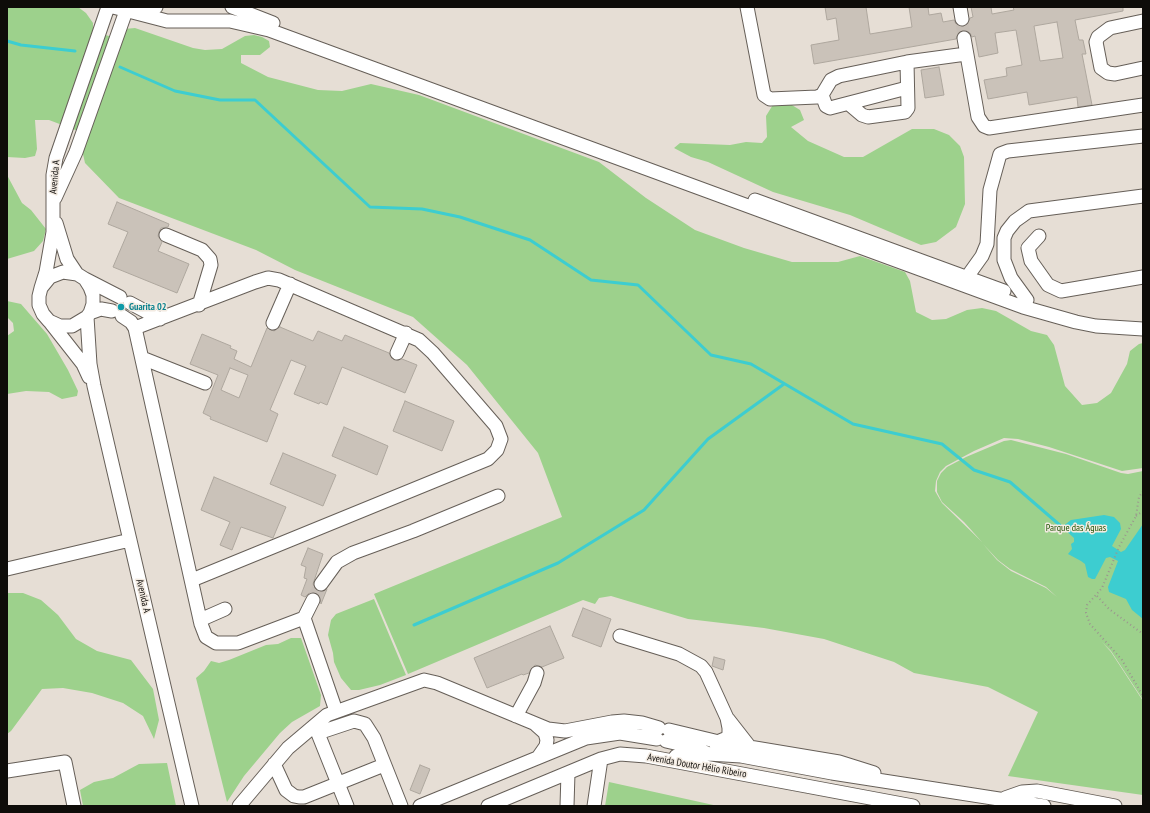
<!DOCTYPE html>
<meta charset="utf-8">
<style>
body{margin:0}
#map{position:relative;width:1150px;height:813px;overflow:hidden;background:#e6ded5;font-family:"PT Sans Narrow",sans-serif}
canvas{display:block}
.frame{position:absolute;inset:0;border:8px solid #0e0c09;pointer-events:none}
</style>
<div id="map">
<canvas width="1150" height="813"></canvas>
<div class="frame"></div>
</div>
<script>
const context = document.querySelector('canvas').getContext('2d');
context.lineJoin = 'round';
function paint(path, color) {
  context.fillStyle = color;
  context.fill(path, 'evenodd');
}
function poly(rows) {
  const path = new Path2D();
  for (const r of rows) {
    path.moveTo(r[0], r[1]);
    for (let i = 2; i < r.length; i += 2) path.lineTo(r[i], r[i + 1]);
  }
  return path;
}
function trace(path, color, width, dash) {
  context.strokeStyle = color;
  context.lineWidth = width;
  context.lineCap = dash ? 'butt' : 'round';
  context.setLineDash(dash || []);
  context.stroke(path);
}
function drawText(font, color, halo, rows, align = 'center') {
  context.font = font + ' "PT Sans Narrow",sans-serif';
  context.lineWidth = 3;
  context.setLineDash([]);
  context.textBaseline = 'middle';
  context.strokeStyle = halo;
  context.fillStyle = color;
  for (const [text, x, y, turn = 0] of rows) {
    context.save();
    context.translate(x, y);
    context.rotate((+turn || 0) * Math.PI / 180);
    context.textAlign = isNaN(turn) ? turn : align;
    if (halo) context.strokeText(text, 0, 0);
    context.fillText(text, 0, 0);
    context.restore();
  }
}
paint(poly([
 [7,7,78,7,86,13,93,23,93,31,112,37,124,29,135,28,193,48,205,50,222,49,245,36,254,35,262,37,269,41,270,47,260,55,241,55,241,63,268,77,318,90,342,91,371,84,419,95,599,162,646,198,695,230,744,248,792,262,838,262,860,256,905,272,910,281,916,312,932,320,946,319,967,310,982,308,996,311,1031,331,1047,335,1054,345,1065,386,1082,405,1097,403,1111,393,1127,364,1130,351,1139,344,1143,343,1143,468,1122,471,1049,447,1018,439,1004,438,974,451,946,466,940,472,936,481,935,491,942,503,982,542,964,522,942,502,937,492,937,481,941,473,947,467,966,457,1004,441,1011,440,1066,454,1121,473,1128,474,1143,471,1143,700,1111,651,1102,642,1111,652,1143,701,1143,795,1008,776,1038,712,988,687,914,673,894,662,824,639,764,628,688,619,611,596,599,598,595,604,583,600,408,674,374,594,562,517,538,453,467,365,413,317,295,270,256,250,119,198,85,163,78,131,49,120,35,120,37,149,35,156,25,158,7,157],
 [983,544,998,560,1010,569,1046,587,1057,597,1046,588,1011,571,997,560],
 [787,102,800,110,804,120,791,127,808,141,844,157,863,157,912,129,934,129,949,135,960,146,964,157,965,204,956,227,936,242,921,245,850,215,773,192,708,162,691,157,674,148,680,143,730,145,746,142,762,143,767,137,766,116,774,103],
 [7,175,22,203,31,210,46,229,43,241,34,251,7,259],
 [7,301,21,304,47,334,68,370,78,391,77,396,62,399,49,392,26,391,7,394,7,336,14,331,13,323,7,317],
 [7,593,23,593,41,600,58,615,76,639,97,651,131,660,153,689,159,720,154,739,143,716,123,703,92,693,63,688,42,689,11,731,7,734],
 [374,599,406,675,380,685,359,690,351,690,341,678,334,662,333,653,328,635,331,620,336,614],
 [291,638,301,638,321,695,320,706,292,722,280,733,244,776,227,802,196,678,204,671,211,661,219,663,229,660,266,645,278,644],
 [167,763,176,806,83,806,80,790,94,782,113,778,139,764],
 [609,782,718,806,605,806]
]), '#9dd18c');
paint(poly([
 [1104,515,1114,517,1120,523,1121,529,1112,546,1121,552,1125,550,1143,524,1143,619,1132,610,1126,599,1109,592,1108,587,1118,561,1110,557,1106,558,1095,579,1092,579,1088,577,1085,564,1081,561,1068,554,1072,549,1071,544,1074,542,1074,538,1062,527,1071,520]
]), '#3dcdd0');
trace(poly([
 [7,41,21,45,75,51],
 [120,67,175,91,220,100,255,100,370,207,422,209,460,217,530,240,591,280,638,285,711,355,751,364,853,424,942,444,974,470,1010,482,1062,527],
 [414,625,558,563,644,510,708,439,784,384]
]), '#3dcdd0', 3);
const building = poly([
 [825,7,866,7,870,34,912,27,909,7,928,7,929,15,941,13,943,22,954,20,956,24,963,27,967,25,970,18,973,17,971,7,991,7,992,14,1014,10,1013,7,1123,7,1123,11,1075,20,1079,40,1083,40,1086,54,1082,54,1092,105,1078,107,1077,97,1029,105,1027,92,988,99,984,80,1007,76,1006,68,1022,65,1016,30,995,33,998,53,979,57,975,36,972,37,970,33,963,30,959,32,956,39,814,64,811,45,839,40,836,18,827,20,825,7],
 [1057,22,1063,58,1040,61,1034,26,1057,22],
 [939,67,944,95,925,98,921,70,939,67],
 [117,202,169,224,168,227,161,228,159,232,158,236,162,242,158,251,189,264,177,293,113,267,128,232,108,224,117,202],
 [280,327,313,341,318,331,342,341,345,335,389,353,394,360,402,359,417,365,405,393,342,367,327,405,320,402,319,404,294,394,306,366,291,360,270,410,278,414,267,442,210,419,211,417,203,413,218,375,190,364,202,334,231,346,230,348,237,351,234,359,251,367,267,328,274,331,280,327],
 [230,368,248,375,239,398,221,390,230,368],
 [405,401,454,421,442,451,393,431,405,401],
 [344,427,388,446,377,475,332,456,344,427],
 [283,453,336,475,323,506,270,484,283,453],
 [214,477,286,507,273,538,241,527,232,550,220,545,230,522,201,510,214,477],
 [308,548,323,554,313,584,316,590,320,592,327,589,321,604,320,596,316,593,309,593,305,597,301,595,307,579,304,578,306,567,301,565,308,548],
 [583,608,611,619,601,647,572,636,583,608],
 [550,626,564,658,542,667,535,665,529,673,523,675,522,674,487,688,474,658,550,626],
 [714,657,725,660,723,670,712,666,714,657],
 [420,765,430,769,420,794,410,790,420,765]
]);
paint(building, '#cac2b9');
trace(building, '#aea79e', 1);
trace(poly([
 [962,19,964,38],
 [313,600,321,584]
]), '#c6beb6', 13, [13, 6]);
const minor = poly([
 [113,7,167,21,230,21,269,30,1023,307,1076,322,1096,326,1143,329],
 [232,7,273,23],
 [747,7,764,95,770,99,817,97,822,95,831,80,839,76,907,62,966,54],
 [960,7,962,19],
 [135,12,148,12,156,7],
 [1143,21,1110,28,1098,37,1096,42,1101,68,1108,73,1115,74,1143,68],
 [964,38,978,117,984,126,989,128,1143,105],
 [822,95,826,106,830,108,907,88],
 [849,104,862,115,868,117,905,112,908,108,907,62],
 [55,198,76,152,126,11],
 [755,200,1004,291],
 [56,223,67,259,77,274],
 [166,235,202,250,210,259,211,265,199,305],
 [1039,236,1028,248,1031,261,1048,285,1061,291,1143,277],
 [85,279,120,297],
 [965,284,967,277,982,256,987,244,990,190,1000,154,1008,151,1143,136],
 [41,288,50,277,63,272,77,274,85,279,90,287,93,295,93,304,90,313,87,317,72,326,60,326,49,321,43,314,39,305,39,296,41,288,46,272,53,232,53,175,56,158,108,7],
 [1027,300,1011,278,1004,260,1004,238,1007,231,1015,221,1029,211,1143,196],
 [130,303,160,319],
 [90,313,101,309,112,311],
 [122,316,131,322,135,328,201,624,206,637,216,643,238,643,304,618,336,711],
 [87,317,90,364,94,386,192,806],
 [50,322,83,364,89,377],
 [273,323,290,284],
 [135,328,255,282,268,278,279,280,419,340,433,353,496,426,501,439,497,450,488,459,192,580],
 [397,353,406,333],
 [142,358,205,383],
 [7,569,130,540],
 [321,584,337,562,353,553,413,531,498,496],
 [304,618,313,600],
 [200,620,225,609],
 [620,636,679,654,701,666,706,672,727,718,729,728,729,734,727,738,715,743],
 [516,716,534,683,537,673],
 [728,719,753,751],
 [536,725,545,733,547,740,546,746,539,756],
 [315,726,347,806],
 [669,730,719,742,839,762,874,773],
 [318,733,354,721,365,724,374,738,401,806],
 [666,741,692,747,707,753],
 [676,756,708,754,741,756,832,773,1044,806],
 [274,764,286,790,294,796,299,797,304,797,384,765],
 [7,771,65,762,74,806],
 [1005,798,1022,792,1037,791,1115,806],
 [239,806,288,748,327,715,424,680,437,683,548,729,565,731,612,722,624,721,642,723,659,728],
 [420,806,586,738,620,733,657,739],
 [488,806,601,759,620,754,646,756,913,806],
 [567,806,568,773],
 [594,806,601,759]
]);
trace(minor, '#665f58', 15);
trace(poly([
 [1143,491,1139,497,1136,516,1119,547,1102,588,1087,605,1086,613,1090,624,1122,660,1143,696],
 [1136,516,1143,511],
 [1097,596,1109,609,1143,634]
]), '#9b958e', 2, [1, 3]);
trace(minor, '#fff', 13);
for (const [x, y, r, color] of [
 [121,307,4,"#0f9aa8"]
]) {
  const dot = new Path2D();
  dot.arc(x, y, r, 0, 2 * Math.PI);
  context.fillStyle = color;
  context.fill(dot);
  trace(dot, '#f3ebe2', 1.5);
}
drawText('10px', '#0e0c09', '#f3ebe2', [
 ["Avenida A",55,177,-85],
 ["Avenida A",143,596,77],
 ["Avenida Doutor Hélio Ribeiro",697,766,10]
]);
drawText('bold 10px', '#0d838f', '#f3ebe2', [
 ["Guarita 02",129,307]
], 'left');
drawText('10px', '#225607', '#f3ebe2', [
 ["Parque das Águas",1076,528]
]);
</script>
